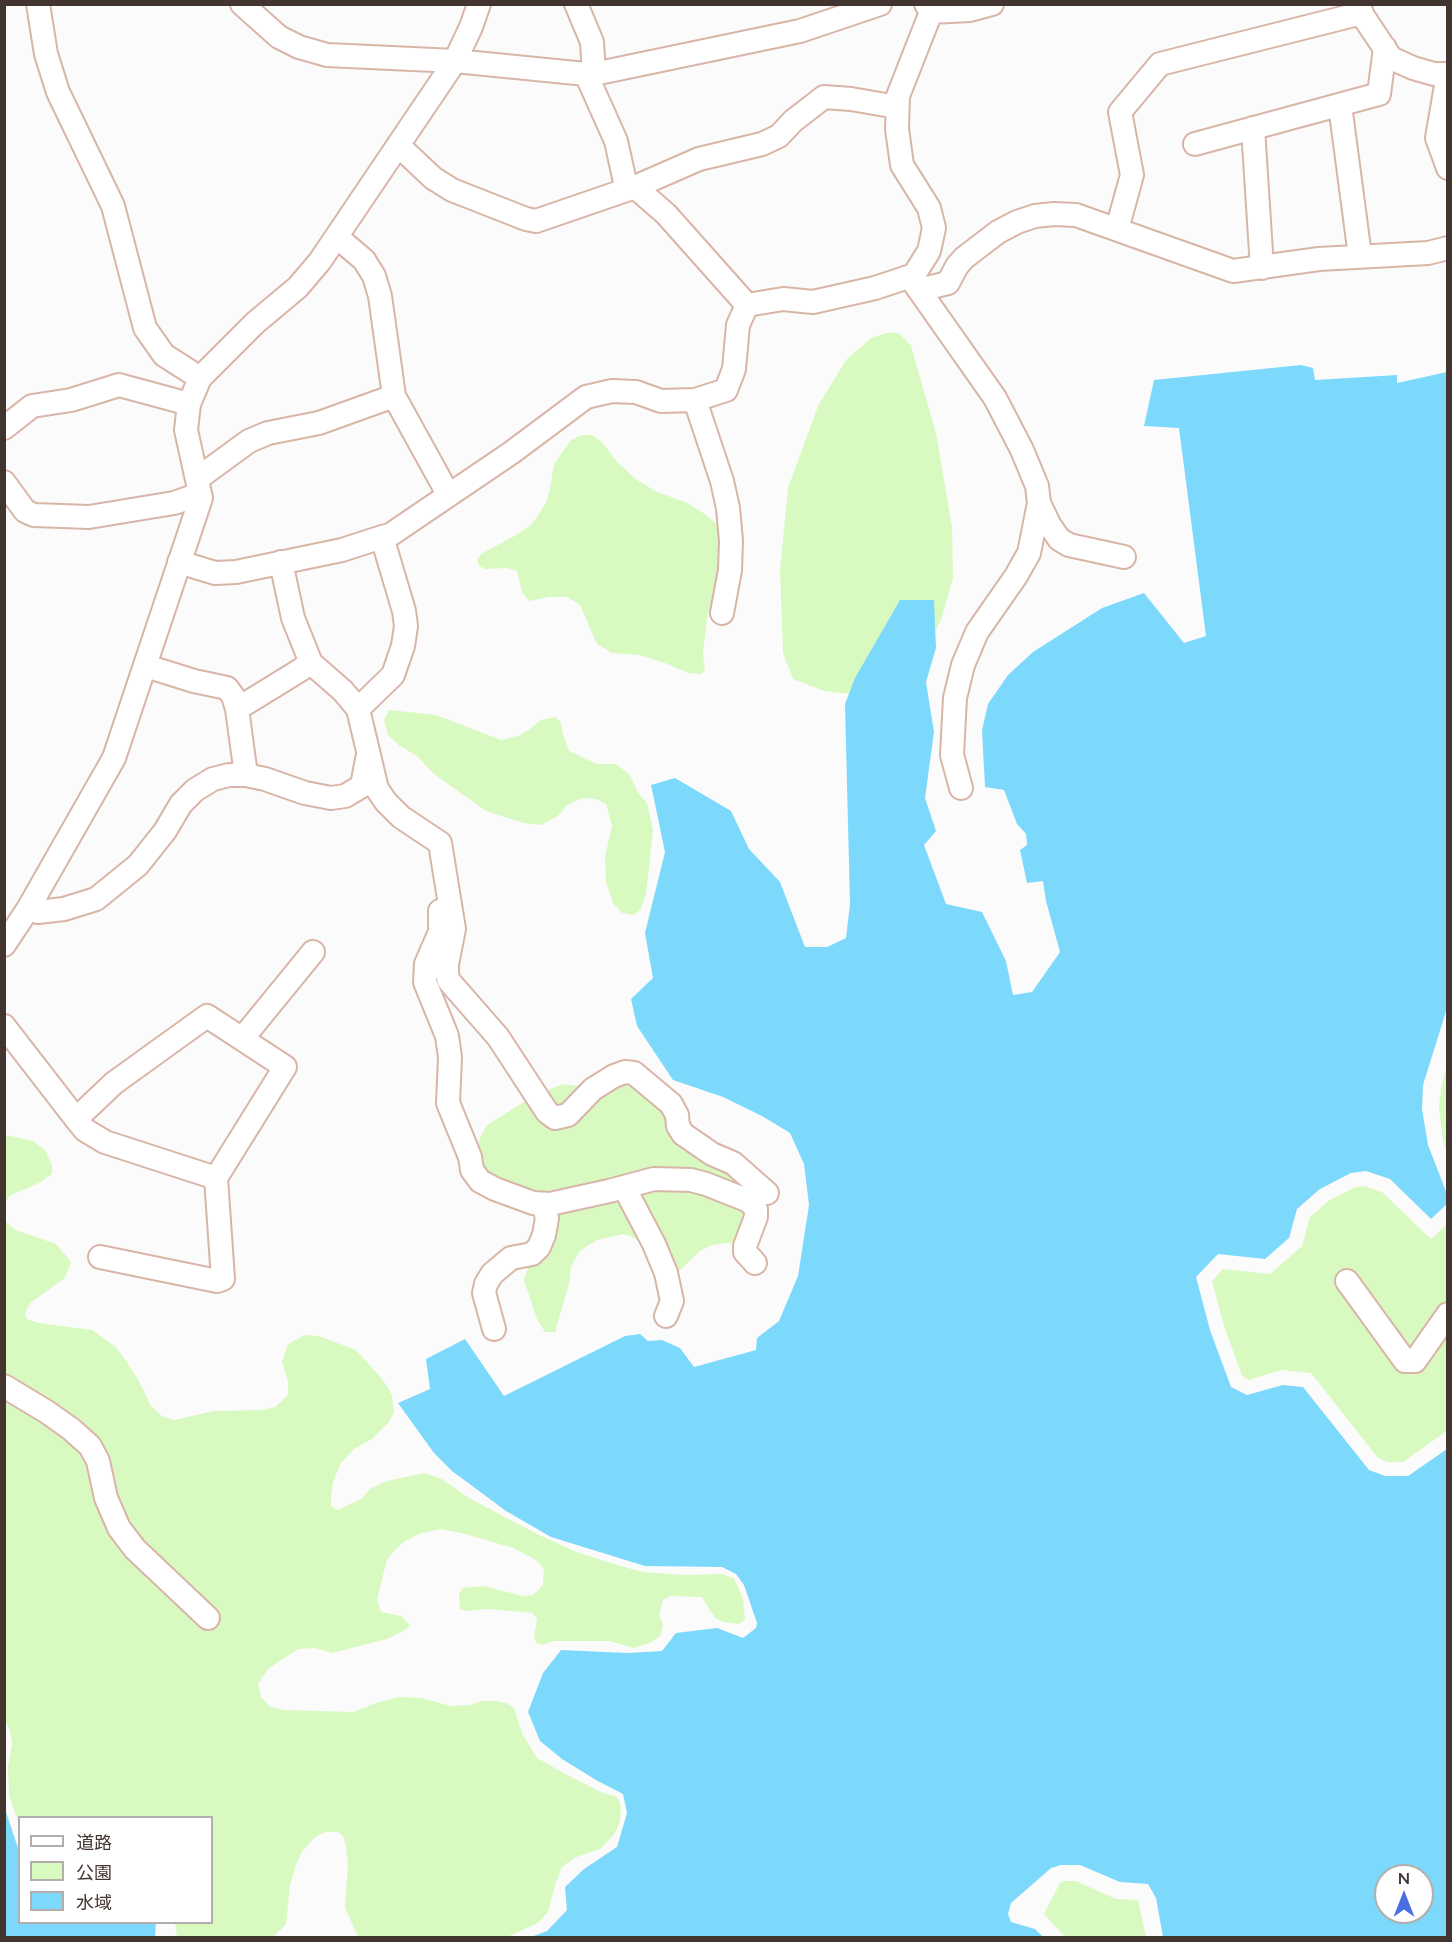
<!DOCTYPE html>
<meta charset="utf-8">
<style>
body{margin:0}
#map{position:relative;width:1452px;height:1942px;overflow:hidden;background:#fbfbfb;font-family:Lato,"Noto Sans JP",sans-serif}
canvas{display:block}
.frame{position:absolute;inset:0;border:6px solid #42342f;pointer-events:none}
.legend{position:absolute;left:18px;top:1816px;width:195px;height:108px;box-sizing:border-box;background:#fff;border:2px solid #b3aeac;margin:0;padding:8px 10px;list-style:none;font-size:18px;color:#42342f}
.legend li{display:flex;align-items:center;gap:12px;height:30px}
.legend b{width:30px;border:2px solid #b3aeac}
.north{position:absolute;left:1374px;top:1864px;width:60px;height:60px;box-sizing:border-box;background:#fff;border:2px solid #b3aeac;border-radius:50%;rotate:0deg;font-size:16px;font-weight:700;line-height:24px;text-align:center;color:#42342f}
.north::after{content:'';display:block;margin:auto;width:21px;height:27px;background:#486ee1;clip-path:polygon(50% 0,100% 100%,50% 72%,0 100%)}
</style>
<div id="map">
<canvas width="1452" height="1942"></canvas>
<div class="frame"></div>
<ul class="legend">
<li><b style="height:8px;background:#fff"></b>道路</li>
<li><b style="height:16px;background:#d8fac0"></b>公園</li>
<li><b style="height:16px;background:#7dd9fb"></b>水域</li>
</ul>
<div class="north">N</div>
</div>
<script>
const context = document.querySelector('canvas').getContext('2d');
context.lineJoin = 'round';
function paint(path, color) {
  context.fillStyle = color;
  context.fill(path, 'evenodd');
}
function poly(rows) {
  const path = new Path2D();
  for (const r of rows) {
    path.moveTo(r[0], r[1]);
    for (let i = 2; i < r.length; i += 2) path.lineTo(r[i], r[i + 1]);
  }
  return path;
}
function trace(path, color, width, dash) {
  context.strokeStyle = color;
  context.lineWidth = width;
  context.lineCap = dash ? 'butt' : 'round';
  context.setLineDash(dash || []);
  context.stroke(path);
}
paint(poly([
 [891,332,900,334,911,346,936,433,952,527,953,578,941,620,923,655,867,696,824,691,793,679,783,653,780,570,788,488,818,406,846,360,871,338],
 [581,435,592,435,602,442,618,463,637,480,657,492,685,502,702,512,716,523,721,530,722,561,707,619,703,654,705,668,702,674,688,673,665,663,639,655,612,653,597,644,580,605,567,597,549,597,529,601,522,592,517,571,507,568,486,569,479,566,477,560,481,554,518,534,532,524,546,503,550,489,554,464,571,440],
 [389,710,436,715,501,740,518,736,530,729,541,720,556,717,561,723,563,735,569,751,596,764,616,764,630,775,638,793,647,803,653,830,646,895,640,910,634,915,622,913,613,903,606,882,605,857,612,826,606,804,596,799,583,798,567,805,558,816,541,825,524,823,486,811,434,774,417,756,400,746,388,735,384,720],
 [1447,1065,1448,1153,1447,1153,1443,1141,1439,1108,1441,1088],
 [605,1073,677,1100,688,1111,689,1122,704,1138,771,1198,766,1208,736,1242,712,1245,700,1251,679,1271,655,1273,647,1259,640,1241,630,1236,623,1234,597,1240,587,1246,579,1252,571,1267,569,1284,555,1332,545,1332,537,1319,524,1280,551,1198,539,1192,501,1180,484,1167,479,1153,479,1140,487,1125,522,1103,550,1089,563,1084,577,1086],
 [5,1135,33,1141,45,1150,52,1165,52,1174,39,1183,9,1196,5,1204],
 [1364,1186,1382,1192,1431,1239,1447,1224,1447,1431,1403,1462,1388,1462,1378,1458,1311,1373,1281,1370,1249,1380,1242,1376,1224,1326,1212,1281,1223,1269,1270,1274,1302,1246,1310,1217,1328,1201,1356,1187],
 [4,1216,6,1222,16,1230,56,1244,71,1262,65,1278,30,1303,25,1314,27,1319,39,1323,92,1330,116,1347,124,1358,138,1379,151,1406,162,1416,174,1420,214,1411,263,1410,275,1407,288,1395,288,1381,282,1361,288,1344,305,1335,319,1336,356,1350,383,1380,392,1395,394,1412,389,1422,372,1439,354,1449,341,1463,333,1482,331,1496,331,1506,338,1510,361,1499,370,1489,387,1481,424,1473,442,1479,469,1498,539,1535,577,1552,617,1565,643,1572,685,1575,722,1574,734,1578,743,1599,745,1620,739,1624,723,1622,715,1618,702,1597,671,1596,663,1600,659,1615,663,1624,661,1635,652,1642,634,1648,609,1641,553,1641,542,1645,536,1643,534,1636,537,1619,532,1613,488,1609,467,1611,460,1609,459,1594,463,1588,484,1586,522,1596,533,1595,543,1585,544,1569,536,1560,513,1548,465,1534,441,1529,422,1533,405,1541,394,1551,387,1560,377,1599,381,1612,401,1616,410,1625,407,1629,387,1639,340,1651,332,1653,315,1648,298,1649,268,1669,258,1684,261,1697,270,1707,285,1710,353,1712,376,1703,399,1697,422,1698,450,1706,470,1705,481,1701,496,1701,506,1703,514,1708,522,1733,537,1758,571,1777,601,1792,617,1797,621,1806,620,1822,613,1836,600,1849,574,1858,562,1867,555,1885,548,1912,538,1923,507,1937,358,1937,345,1908,348,1864,346,1847,343,1836,338,1832,325,1832,315,1837,303,1850,296,1865,290,1885,286,1924,275,1935,270,1938,177,1937,175,1923,212,1922,212,1818,20,1818,19,1824,9,1796,8,1767,12,1744,10,1730,4,1719],
 [1063,1881,1076,1881,1116,1899,1138,1900,1146,1937,1065,1937,1044,1914,1060,1883]
]), '#d8fac0');
paint(poly([
 [1301,365,1313,368,1315,380,1397,375,1397,383,1447,372,1448,1005,1423,1085,1422,1109,1428,1145,1447,1194,1447,1204,1431,1219,1390,1179,1366,1171,1351,1173,1320,1189,1297,1209,1289,1238,1265,1259,1218,1254,1196,1277,1210,1330,1231,1387,1247,1395,1283,1385,1303,1387,1369,1470,1385,1476,1408,1476,1447,1449,1447,1937,1163,1937,1156,1898,1148,1884,1120,1882,1080,1865,1061,1865,1051,1868,1011,1903,1008,1914,1011,1922,1035,1929,1043,1937,531,1937,547,1931,567,1910,565,1887,584,1869,617,1847,627,1813,623,1794,596,1780,562,1759,540,1741,528,1712,543,1673,561,1650,628,1653,662,1651,676,1633,717,1628,743,1638,756,1628,757,1623,744,1585,736,1574,722,1567,645,1566,551,1537,506,1511,452,1471,434,1453,398,1403,430,1389,426,1359,465,1339,504,1396,625,1336,640,1334,648,1341,662,1340,680,1348,694,1367,756,1350,757,1338,779,1321,798,1276,809,1205,804,1164,790,1133,762,1116,723,1097,673,1080,637,1026,631,999,653,978,645,933,665,852,651,785,675,778,731,811,749,849,780,882,805,947,827,947,846,938,850,904,845,704,855,678,900,600,934,600,936,648,926,682,934,732,925,798,936,831,924,845,946,904,982,912,1006,961,1013,995,1032,992,1060,952,1046,901,1043,881,1027,883,1020,850,1027,845,1026,834,1017,824,1004,790,985,787,982,730,988,704,1008,675,1033,652,1102,608,1144,593,1184,643,1206,636,1179,428,1144,426,1154,380],
 [1386,1876,1422,1876,1422,1912,1386,1912],
 [4,1806,19,1851,20,1922,156,1923,155,1937,5,1937]
]), '#7dd9fb');
const minor = poly([
 [38,4,46,54,58,92,113,206,145,328,164,355,200,378],
 [242,4,279,37,299,47,327,55,455,61,586,74,594,74,800,31,880,4],
 [576,4,592,42,594,74],
 [1355,4,1391,58,1413,68,1434,74,1448,74,1437,138,1448,168],
 [931,12,970,10,992,4],
 [586,74,616,141,625,182,635,187,666,214,747,305],
 [1340,105,1360,256],
 [1253,128,1262,268],
 [1195,144,1379,94,1385,48],
 [398,145,433,178,452,190,526,219,536,221,635,187,699,159,762,144,779,136,793,121,824,97,851,99,897,107],
 [1117,229,1132,175,1120,112,1160,64,1362,13],
 [337,237,364,260,374,276,380,296,394,396,448,494],
 [910,277,919,290,948,283,957,266,964,258,998,232,1017,222,1035,216,1054,214,1076,215,1233,271,1319,259,1428,253,1448,248],
 [919,290,995,398,1022,450,1037,486,1039,503,1029,553,1016,576,977,632,963,665,955,698,952,755,961,788],
 [747,305,783,299,813,302,875,288,914,275,929,251,934,228,929,208,902,165,897,129,898,96,931,12,926,4],
 [695,400,722,481,728,508,731,541,730,570,722,613],
 [4,428,32,406,71,400,119,385,189,404],
 [197,479,249,441,268,433,319,423,394,396],
 [4,482,25,511,34,515,89,517,174,503,200,494],
 [1039,503,1049,524,1059,539,1069,545,1124,557],
 [179,562,215,573,236,572,342,550,382,537,390,535,511,453,586,397,612,391,636,392,661,401,695,400,726,390,734,369,738,325,747,305],
 [281,562,293,618,311,663,343,691,358,709,377,789,386,802,401,817,440,843,454,929,447,964,447,974,449,981,498,1037,547,1112,555,1118,568,1115,593,1089,614,1076,625,1072,634,1073,671,1104,677,1115,678,1126,683,1134,712,1154,733,1163,767,1193],
 [146,666,194,681,227,688,233,696,237,709],
 [358,709,393,675,403,646,406,626,404,611,382,537],
 [246,775,237,709,302,669,310,661],
 [28,909,38,912,64,909,96,899,138,865,165,831,181,804,195,790,213,779,229,775,246,775,265,779,305,793,331,798,345,796,362,786,367,759],
 [440,911,440,932,426,964,425,982,447,1036,450,1057,448,1103,470,1157,472,1170,480,1181,495,1189,533,1203,550,1204,609,1191,654,1179,691,1180,706,1184,749,1201,756,1209,756,1217,745,1246,745,1252,755,1263],
 [4,945,28,909,114,758,201,498,186,430,189,404,200,378,255,323,298,287,320,261,455,61,471,27,479,4],
 [4,1026,76,1119,85,1130,105,1142,216,1178,285,1067,207,1016,114,1083,76,1119],
 [242,1039,313,952],
 [624,1187,654,1244,666,1273,672,1301,666,1316],
 [100,1257,217,1281,223,1279,216,1178],
 [1347,1281,1405,1361,1415,1361,1448,1314],
 [494,1329,484,1293,486,1284,492,1274,511,1258,532,1254,539,1247,544,1235,547,1218,543,1204],
 [4,1386,47,1412,71,1429,90,1446,98,1461,106,1498,119,1528,135,1549,208,1618]
]);
trace(minor, '#d9b5a8', 26);
trace(minor, '#fff', 22);
</script>
